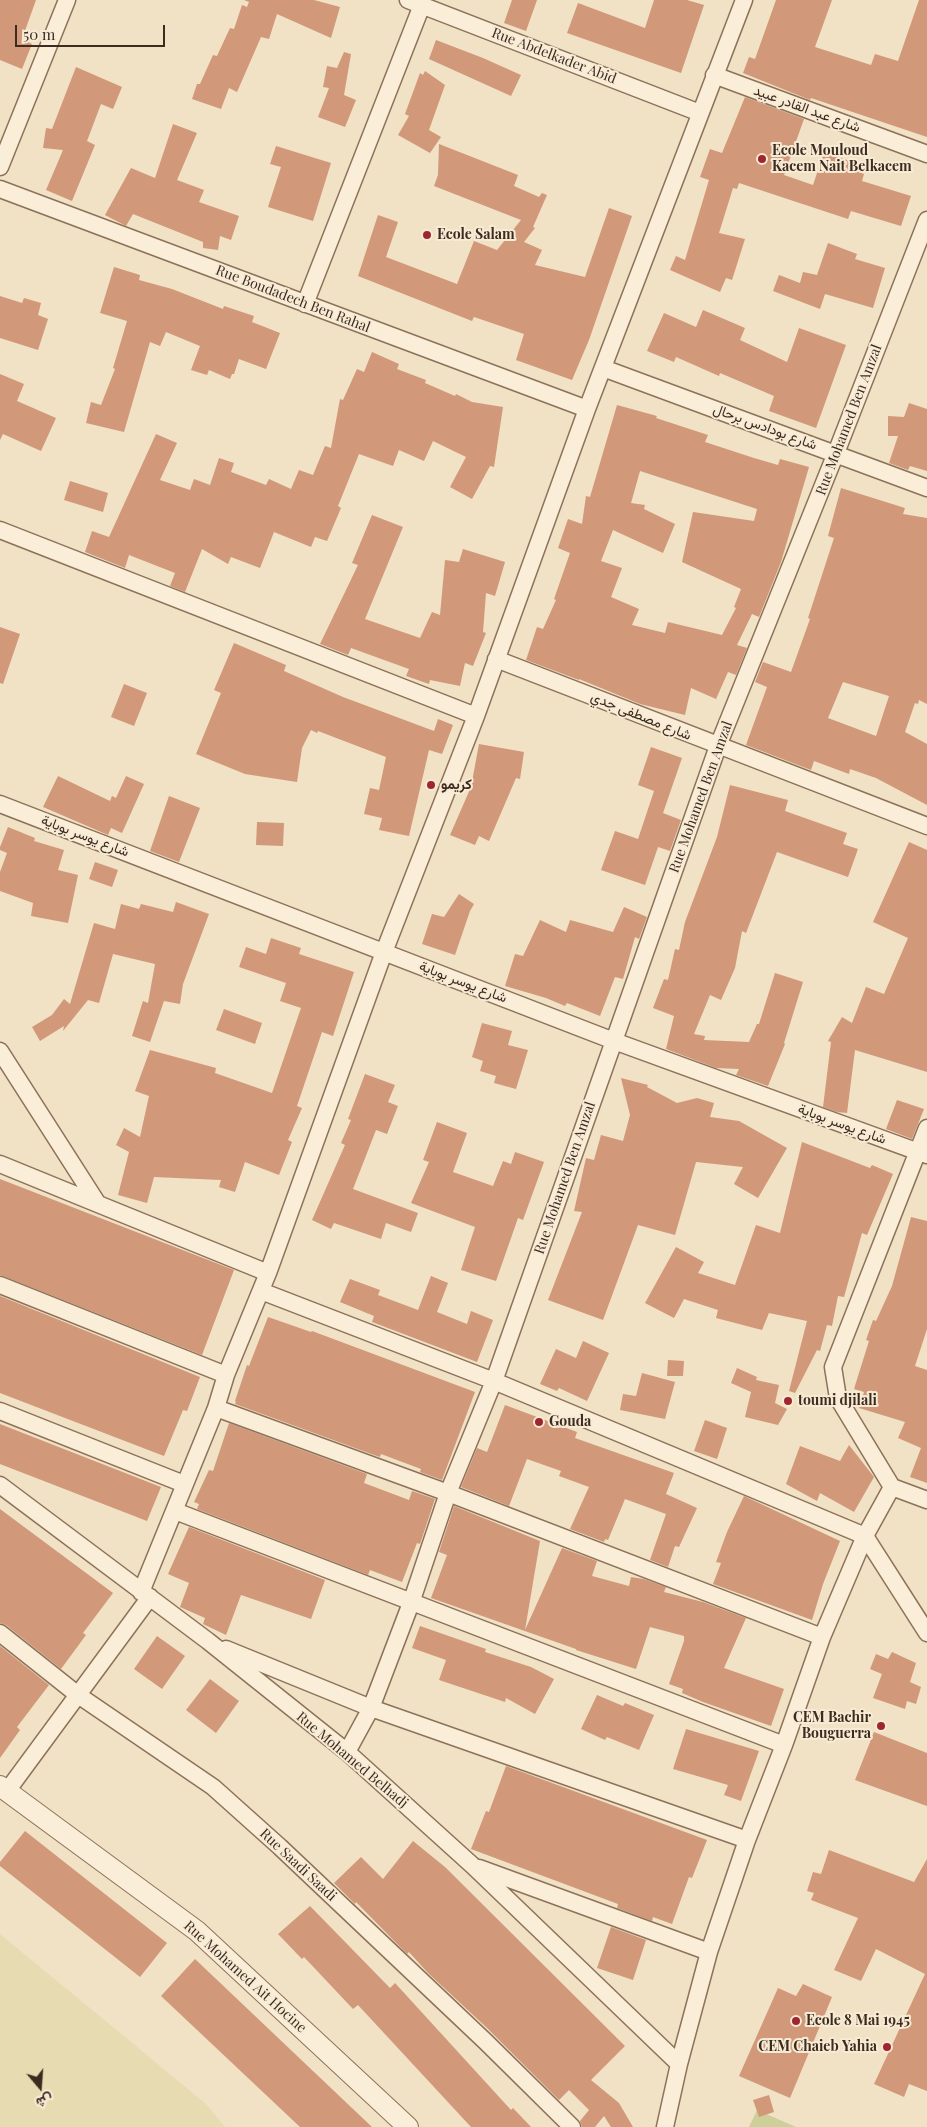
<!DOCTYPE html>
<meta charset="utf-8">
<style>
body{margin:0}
#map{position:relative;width:927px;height:2127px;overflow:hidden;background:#f1e1c5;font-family:"Playfair Display",Vazirmatn,serif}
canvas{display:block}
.north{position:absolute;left:15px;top:2062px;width:50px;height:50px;-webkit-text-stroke:4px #f8ebd5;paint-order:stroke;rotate:162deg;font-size:14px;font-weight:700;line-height:20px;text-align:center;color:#3c2b1e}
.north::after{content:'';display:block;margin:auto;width:18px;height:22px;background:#3c2b1e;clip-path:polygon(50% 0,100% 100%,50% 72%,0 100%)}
.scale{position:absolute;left:15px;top:25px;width:150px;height:22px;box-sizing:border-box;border:2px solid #3c2b1e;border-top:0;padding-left:6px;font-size:15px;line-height:18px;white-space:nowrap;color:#3c2b1e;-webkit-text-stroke:4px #f8ebd5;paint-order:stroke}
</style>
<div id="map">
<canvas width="927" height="2127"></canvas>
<div class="north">ش</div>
<div class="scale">50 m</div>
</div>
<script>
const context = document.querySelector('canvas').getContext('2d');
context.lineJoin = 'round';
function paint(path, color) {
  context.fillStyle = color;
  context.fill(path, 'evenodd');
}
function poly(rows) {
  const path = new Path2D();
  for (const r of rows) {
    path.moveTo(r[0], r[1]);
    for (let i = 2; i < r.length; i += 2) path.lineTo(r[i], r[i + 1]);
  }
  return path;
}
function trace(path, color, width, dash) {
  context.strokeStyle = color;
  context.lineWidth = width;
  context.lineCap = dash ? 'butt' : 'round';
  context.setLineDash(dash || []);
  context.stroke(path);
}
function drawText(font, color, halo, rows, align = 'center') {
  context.font = font + ' "Playfair Display",Vazirmatn,serif';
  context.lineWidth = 4;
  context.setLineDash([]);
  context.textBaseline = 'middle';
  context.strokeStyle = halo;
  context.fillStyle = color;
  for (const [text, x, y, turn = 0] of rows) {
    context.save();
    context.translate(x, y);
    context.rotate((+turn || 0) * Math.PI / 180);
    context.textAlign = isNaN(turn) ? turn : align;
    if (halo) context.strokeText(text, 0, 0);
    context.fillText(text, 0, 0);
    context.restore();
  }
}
paint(poly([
 [0,1934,206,2104,225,2127,0,2127]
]), '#e7dbb2');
paint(poly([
 [757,2110,796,2127,749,2127]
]), '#cdd098');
paint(poly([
 [0,0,36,0,22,39,32,44,22,69,0,60],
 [244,0,314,0,340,7,331,38,277,14,269,39,261,37,237,92,229,88,221,109,192,99,197,84,200,84,213,55,217,56,230,28,234,29,242,5,247,7,249,2],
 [512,0,537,0,526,31,504,23],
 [654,0,687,0,704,5,681,73,567,33,578,3,645,28],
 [776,0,832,0,815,47,871,65,875,54,898,61,919,0,927,0,927,137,811,98,810,100,743,73,749,57,755,59],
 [436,40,483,58,521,75,511,96,429,59],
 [344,52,351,54,344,95,356,100,345,127,318,117,329,88,323,87,327,66,337,68],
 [76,67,122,87,113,109,101,104,87,141,95,145,72,201,46,190,63,150,43,148,46,128,52,129],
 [425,71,445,85,429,130,441,137,430,153,398,135,409,116,405,114,420,73,423,75],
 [745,97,804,119,784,175,813,185,824,152,850,161,848,168,864,174,862,181,911,196,901,226,851,211,848,219,739,183,737,189,733,188,719,233,745,239,732,280,726,278,720,292,670,270,676,256,685,260,709,180,700,177,710,149,722,153],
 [173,124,197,133,177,180,204,190,199,202,239,216,231,240,220,236,218,250,203,248,203,242,133,214,126,226,105,215,131,168,155,178],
 [439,144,518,175,514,186,539,197,542,193,547,195,533,227,535,228,524,242,542,250,535,265,585,277,609,208,632,216,589,340,572,380,516,360,524,334,474,317,472,321,358,276,378,215,398,222,386,257,457,284,474,241,497,250,521,220,434,186,438,175],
 [276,146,331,163,313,221,268,207,281,167,270,164],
 [828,243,857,254,855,259,885,268,873,308,825,294,820,309,773,291,779,275,800,283,803,272,817,275],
 [114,267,140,275,139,280,172,289,223,309,224,306,254,316,252,322,280,333,266,369,239,359,234,374,232,374,230,379,209,370,207,375,191,370,200,346,166,332,160,346,150,342,124,432,86,423,91,402,101,405,115,369,113,368,127,321,100,313],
 [0,296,22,303,24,298,41,303,38,315,48,319,38,350,0,338],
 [703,310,745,328,740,340,787,362,799,328,846,345,816,428,769,411,774,396,720,373,719,376,676,357,674,362,647,351,664,313,696,327],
 [372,352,399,364,397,369,426,380,425,383,455,396,456,394,472,402,503,407,494,467,490,466,472,499,450,487,466,457,433,441,424,461,399,450,393,466,359,454,338,506,341,508,327,541,315,537,311,547,274,532,260,568,231,557,228,564,202,549,185,592,170,586,175,573,129,555,125,568,85,552,92,531,109,537,156,434,177,443,160,480,190,490,194,479,210,485,219,458,234,463,231,472,266,485,269,479,291,489,299,470,313,475,325,446,331,448,340,399,343,400,357,369,364,372],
 [0,374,24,384,17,401,56,418,41,451,3,434,0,440],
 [909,403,927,409,927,471,910,466,908,470,889,463,898,436,888,436,888,416,904,417],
 [617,405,657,416,656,418,708,435,705,442,754,458,778,465,780,459,809,467,781,562,759,617,752,614,737,645,747,648,736,675,728,672,716,699,691,688,685,715,640,704,579,679,579,680,526,660,537,627,543,629,556,600,554,599,570,553,558,548,568,519,582,524,586,496,590,497],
 [640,471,757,509,754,521,693,512,682,562,741,589,734,607,736,608,722,635,668,622,665,633,632,625,639,609,611,597,622,568,601,561,613,530,663,553,675,524,644,509,645,505,631,503],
 [70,481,108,493,103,512,64,500],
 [841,488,905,508,903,514,927,518,927,704,919,700,918,704,915,703,905,732,927,744,927,805,876,778,850,769,849,774,814,761,811,770,746,745,767,687,755,682,763,662,791,672,810,619,808,618,834,538,828,536],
 [843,682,889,696,876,736,828,718],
 [372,515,403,527,365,619,420,638,432,612,440,615,445,560,459,562,463,549,505,562,495,596,486,593,483,632,486,633,473,666,465,663,460,686,430,680,429,684,406,676,409,669,351,648,348,655,320,644,358,565,352,563],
 [0,627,20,634,3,684,0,683],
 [234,643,286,665,284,671,343,697,434,731,438,719,453,725,442,754,429,750,409,836,379,830,382,818,364,814,370,788,379,790,386,757,318,731,317,733,311,730,302,748,297,782,245,774,196,754,221,693,214,690],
 [124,684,147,693,134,726,111,717],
 [479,744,524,752,520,779,516,778,489,841,479,836,475,845,450,835,471,787],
 [651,747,682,758,663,813,681,820,670,851,658,847,645,885,601,870,615,831,638,839,654,791,638,785],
 [58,776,110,801,112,796,116,798,126,776,144,784,122,833,111,828,108,835,43,807],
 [730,785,788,800,785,811,847,833,843,844,858,849,848,877,777,852,746,933,742,931,735,968,721,1000,710,995,694,1034,705,1036,704,1040,749,1042,757,1024,759,1024,775,973,803,982,784,1043,785,1044,768,1086,736,1075,739,1069,716,1068,666,1049,674,1016,653,1008,664,979,668,980,675,949,679,950,685,922,717,837],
 [169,796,200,808,179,862,150,851],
 [257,822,284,823,283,846,256,845],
 [8,827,35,838,34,841,64,850,58,870,78,875,68,923,31,916,33,903,0,891,0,872,7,853,0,850,0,847],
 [909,842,927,850,927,1072,855,1050,847,1113,837,1112,823,1107,831,1042,828,1041,842,1017,852,1023,866,987,884,994,908,938,873,922],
 [95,862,118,870,112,887,89,879],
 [459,894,474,904,470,911,455,955,422,944,432,914,444,917],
 [176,902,209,914,183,984,180,1004,164,1001,150,1042,132,1036,143,1001,148,1003,155,964,113,954,99,1003,88,1000,63,1031,64,1026,40,1041,32,1027,52,1015,64,999,70,1004,94,923,115,929,121,904,139,909,141,904,173,912],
 [624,907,647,917,639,939,635,937,623,979,615,977,600,1016,567,1003,565,1006,546,998,505,986,515,954,523,956,540,920,566,932,570,920,613,932],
 [271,938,301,948,299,954,354,972,333,1036,322,1032,297,1106,302,1108,288,1140,292,1142,279,1175,245,1162,235,1192,219,1187,221,1180,154,1177,147,1203,118,1195,129,1152,116,1145,124,1128,140,1137,149,1096,135,1091,150,1050,216,1068,215,1073,272,1093,301,1008,280,1001,286,983,239,967,246,947,266,954],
 [224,1009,262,1023,255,1044,216,1030],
 [482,1023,512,1031,508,1045,528,1050,516,1089,494,1083,496,1076,480,1071,483,1061,472,1057],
 [365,1074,395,1085,388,1102,398,1106,387,1134,376,1130,353,1189,418,1213,411,1232,386,1223,381,1239,334,1223,331,1229,312,1220,345,1145,341,1143,351,1120,348,1119],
 [621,1078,648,1085,647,1087,677,1103,697,1098,714,1103,710,1117,739,1121,787,1148,758,1198,734,1184,743,1167,696,1162,675,1235,638,1225,603,1320,548,1300,582,1212,574,1211,586,1158,594,1160,601,1135,623,1141,630,1115],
 [897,1100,924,1109,912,1139,886,1129],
 [437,1122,467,1133,453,1172,493,1186,503,1161,511,1164,515,1152,544,1162,523,1220,518,1218,496,1281,461,1270,475,1227,411,1203,429,1162,423,1160],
 [802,1142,870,1168,872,1165,893,1174,867,1235,862,1233,844,1297,838,1296,832,1326,827,1325,820,1351,817,1350,795,1393,789,1391,807,1321,769,1313,762,1330,716,1318,718,1310,684,1299,674,1318,645,1303,676,1247,704,1262,698,1273,735,1285,756,1225,780,1233],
 [0,1179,234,1270,202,1355,0,1275],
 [911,1217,927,1221,927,1329,915,1366,927,1370,927,1483,910,1477,921,1448,898,1438,905,1422,859,1408,864,1392,854,1389,869,1341,866,1340,873,1320,876,1321,892,1286],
 [431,1276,448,1283,437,1312,467,1324,471,1311,493,1320,477,1362,372,1322,374,1316,340,1302,350,1279,380,1290,378,1295,418,1310],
 [0,1296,200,1377,187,1411,183,1410,164,1456,0,1393],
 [268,1317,311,1332,312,1331,475,1392,442,1480,420,1472,421,1469,381,1454,380,1457,374,1455,235,1404,236,1402,235,1401,247,1365,249,1366],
 [583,1341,609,1353,587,1401,559,1388,557,1391,540,1384,556,1349,576,1358],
 [668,1360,684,1361,683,1376,667,1376],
 [737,1368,757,1377,756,1380,779,1385,775,1403,787,1409,778,1425,745,1417,751,1392,731,1383],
 [642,1373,675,1382,665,1419,620,1410,623,1394,636,1396],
 [505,1405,577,1432,575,1438,674,1473,666,1494,697,1508,679,1547,675,1546,668,1567,650,1560,666,1514,625,1499,608,1540,605,1539,604,1542,570,1529,589,1487,559,1476,561,1471,527,1459,509,1506,461,1487,477,1448,487,1452],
 [705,1420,727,1428,717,1459,694,1451],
 [229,1423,367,1474,364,1483,409,1500,412,1491,435,1499,420,1544,417,1543,402,1582,370,1570,368,1575,197,1509,199,1504,194,1502,209,1470,213,1471],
 [0,1424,161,1487,147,1521,0,1464],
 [849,1445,874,1477,854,1512,820,1493,817,1501,786,1484,800,1446,840,1461],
 [744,1496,840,1541,823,1584,812,1620,713,1584,721,1563,716,1562,727,1532],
 [454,1506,540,1541,525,1630,562,1548,597,1561,592,1576,629,1586,631,1577,644,1579,666,1587,664,1592,703,1602,746,1618,724,1668,784,1689,771,1726,703,1702,682,1693,683,1689,669,1684,684,1641,684,1636,650,1627,636,1669,576,1650,576,1649,431,1598,447,1555,439,1552],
 [0,1509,113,1593,83,1633,86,1635,61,1669,6,1625,0,1623],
 [189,1527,325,1580,311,1619,241,1595,226,1635,203,1624,205,1618,180,1607,189,1583,168,1574],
 [420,1626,486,1649,485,1652,531,1667,554,1679,535,1714,506,1698,505,1702,439,1680,446,1660,412,1648],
 [157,1636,185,1656,162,1689,134,1669],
 [0,1646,49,1685,17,1727,20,1730,0,1758],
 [892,1652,916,1663,910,1682,921,1687,916,1704,907,1701,905,1709,873,1698,882,1674,870,1669,876,1654,888,1659],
 [210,1679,239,1701,216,1733,186,1710],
 [597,1695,623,1706,625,1703,654,1715,639,1750,607,1737,605,1740,581,1729],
 [686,1729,759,1751,741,1801,724,1795,728,1785,673,1769],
 [874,1732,927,1753,927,1806,855,1780],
 [506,1766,707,1840,692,1878,689,1877,672,1924,653,1917,652,1921,617,1908,618,1904,471,1849,486,1811,489,1812],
 [25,1831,167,1943,140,1977,0,1866,0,1862],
 [413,1841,445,1867,625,2046,591,2080,619,2103,633,2127,611,2127,604,2116,595,2127,582,2127,580,2121,589,2110,569,2090,559,2100,487,2028,428,1973,409,1952,407,1954,356,1902,355,1904,334,1883,361,1857,383,1879],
 [829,1850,914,1882,927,1859,927,2091,909,2084,904,2097,874,2084,925,1974,876,1949,861,1981,834,1970,858,1918,811,1900,814,1893,807,1891,813,1872,821,1874],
 [310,1906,390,1988,395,1983,511,2110,513,2108,531,2127,471,2127,358,2005,353,2009,304,1957,302,1959,278,1934],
 [611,1927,646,1940,633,1980,597,1968],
 [195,1959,372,2127,300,2127,161,1996],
 [803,1984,832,1997,790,2098,739,2076,778,1988,796,1996],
 [769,2095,774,2112,759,2117,753,2100]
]), '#d19879');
const minor = poly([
 [408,0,700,113],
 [714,75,927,154],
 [0,167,67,0],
 [0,189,587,409],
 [305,304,422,5],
 [603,368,927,488],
 [0,530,476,716],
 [496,659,927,826],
 [0,804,614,1041,927,1155],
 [0,1051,98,1204,268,1273],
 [927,1128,833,1367,838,1398,892,1487,927,1500],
 [0,1164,98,1204],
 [0,1285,226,1375],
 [261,1291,494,1381,865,1536,927,1633],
 [216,1408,448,1493,822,1637],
 [0,1411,184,1484],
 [0,1485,208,1641,347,1752,472,1865,679,2064],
 [175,1511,784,1745],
 [141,1592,216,1408,226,1375,268,1273,384,952,476,716,587,409,744,0],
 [0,1633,78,1695,213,1787,280,1847,486,2042,572,2127],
 [226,1649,371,1708,747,1840],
 [347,1752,371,1708,411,1603,448,1493,494,1381,718,746,836,453,927,220],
 [7,1791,150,1597],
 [479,1868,709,1952],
 [665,2127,679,2064,709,1952,747,1840,784,1745,822,1637,865,1536,892,1487]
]);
const tertiary = poly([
 [0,1786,197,1931,408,2127]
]);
trace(minor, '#8d725a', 19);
trace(tertiary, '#8d725a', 22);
trace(minor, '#fbeed9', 16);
trace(tertiary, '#fbeed9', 20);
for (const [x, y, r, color] of [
 [762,159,5,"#9f262f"],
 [427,235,5,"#9f262f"],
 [431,785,5,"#9f262f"],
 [788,1401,5,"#9f262f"],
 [539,1422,5,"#9f262f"],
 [881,1726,5,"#9f262f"],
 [796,2021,5,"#9f262f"],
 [887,2047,5,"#9f262f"]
]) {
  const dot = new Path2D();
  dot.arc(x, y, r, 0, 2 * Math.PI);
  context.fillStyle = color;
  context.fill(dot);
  trace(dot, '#f8ebd5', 2);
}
drawText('14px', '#3c2b1e', '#f8ebd5', [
 ["Rue Abdelkader Abid",554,56,21],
 ["شارع عبد القادر عبيد",807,109,20],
 ["Rue Boudadech Ben Rahal",293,299,21],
 ["Rue Mohamed Ben Amzal",849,420,-69],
 ["شارع بودادس برحال",765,427,20],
 ["شارع مصطفى جدي",641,716,22],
 ["Rue Mohamed Ben Amzal",701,797,-70],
 ["شارع يوسر بوباية",85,836,21],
 ["شارع يوسر بوباية",463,982,21],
 ["شارع يوسر بوباية",842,1124,20],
 ["Rue Mohamed Ben Amzal",565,1178,-71],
 ["Rue Mohamed Belhadj",352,1760,40],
 ["Rue Saadi Saadi",298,1865,43],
 ["Rue Mohamed Ait Hocine",245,1977,42]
]);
drawText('bold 14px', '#3c2b1e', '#f8ebd5', [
 ["Ecole Mouloud",772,151],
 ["Kacem Nait Belkacem",772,167],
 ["Ecole Salam",437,235],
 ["كريمو",441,785],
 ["toumi djilali",798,1401],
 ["Gouda",549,1422],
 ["CEM Bachir",871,1718,"right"],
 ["Bouguerra",871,1734,"right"],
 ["Ecole 8 Mai 1945",806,2021],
 ["CEM Chaieb Yahia",877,2047,"right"]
], 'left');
</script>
